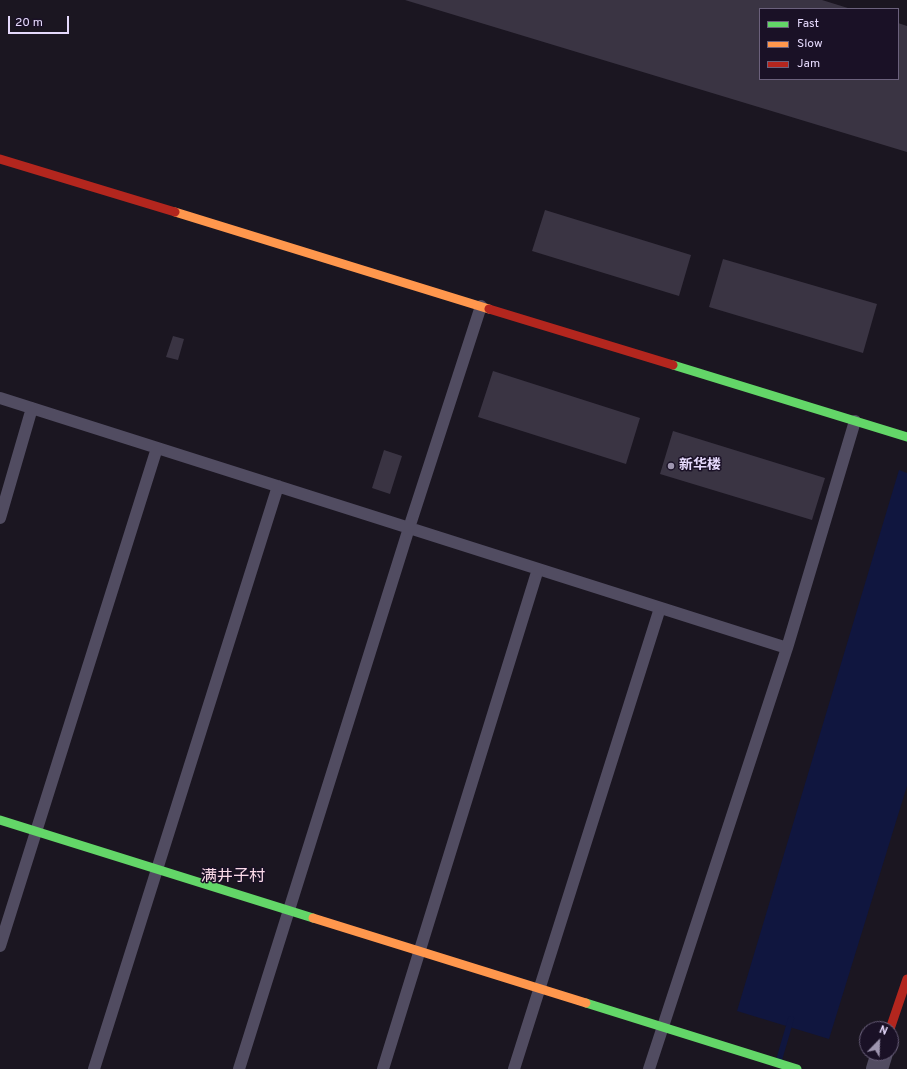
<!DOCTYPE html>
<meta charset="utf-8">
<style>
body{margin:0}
#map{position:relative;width:907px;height:1069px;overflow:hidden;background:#1b1621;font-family:Overpass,sans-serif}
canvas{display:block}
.legend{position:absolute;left:759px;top:8px;width:140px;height:72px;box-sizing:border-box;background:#1a1126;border:1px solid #6b617c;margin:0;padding:5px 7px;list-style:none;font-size:12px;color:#e5d9fc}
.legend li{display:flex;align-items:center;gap:8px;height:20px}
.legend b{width:20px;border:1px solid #6b617c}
.north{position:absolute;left:859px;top:1021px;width:40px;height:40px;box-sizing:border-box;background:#1a1126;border:1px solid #6b617c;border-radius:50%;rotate:23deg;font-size:11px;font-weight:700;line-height:16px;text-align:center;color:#e5d9fc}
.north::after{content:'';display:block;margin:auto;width:14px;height:18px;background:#9e95af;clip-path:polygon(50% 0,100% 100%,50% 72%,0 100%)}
.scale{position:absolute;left:8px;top:16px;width:61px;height:18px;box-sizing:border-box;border:2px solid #e5d9fc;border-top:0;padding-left:5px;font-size:12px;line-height:14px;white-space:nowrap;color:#e5d9fc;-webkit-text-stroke:3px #1a1126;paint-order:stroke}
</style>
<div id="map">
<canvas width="907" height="1069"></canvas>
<ul class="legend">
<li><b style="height:5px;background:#63d668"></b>Fast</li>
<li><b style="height:5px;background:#ff974d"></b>Slow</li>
<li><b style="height:5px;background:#b3261e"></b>Jam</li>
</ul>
<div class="north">N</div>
<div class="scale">20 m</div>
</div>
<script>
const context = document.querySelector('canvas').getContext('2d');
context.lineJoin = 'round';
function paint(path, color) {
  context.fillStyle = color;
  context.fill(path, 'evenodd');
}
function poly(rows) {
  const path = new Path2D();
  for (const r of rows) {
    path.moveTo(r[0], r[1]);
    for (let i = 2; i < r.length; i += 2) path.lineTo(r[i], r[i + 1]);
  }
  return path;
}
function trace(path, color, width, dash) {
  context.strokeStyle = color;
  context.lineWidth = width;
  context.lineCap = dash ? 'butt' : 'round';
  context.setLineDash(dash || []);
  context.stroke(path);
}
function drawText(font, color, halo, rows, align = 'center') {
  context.font = font + ' Overpass,"Noto Sans SC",sans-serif';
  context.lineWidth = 3;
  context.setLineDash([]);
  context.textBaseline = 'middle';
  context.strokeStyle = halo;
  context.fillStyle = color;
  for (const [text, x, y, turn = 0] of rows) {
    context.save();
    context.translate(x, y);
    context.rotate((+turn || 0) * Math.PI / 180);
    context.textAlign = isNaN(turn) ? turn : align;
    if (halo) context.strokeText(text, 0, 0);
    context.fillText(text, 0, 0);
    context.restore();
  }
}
paint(poly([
 [899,470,907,473,907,786,829,1039,737,1011]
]), '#10163f');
trace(poly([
 [779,1060,791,1019]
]), '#10163f', 6);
paint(poly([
 [405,0,822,0,851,9,760,9,760,79,898,79,898,23,907,26,907,152],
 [545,210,691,255,679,296,532,251],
 [723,259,877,304,863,353,709,307],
 [173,336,184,339,178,360,166,357],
 [493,371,640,418,626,464,478,417],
 [673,431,825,478,812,520,660,474],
 [384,450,402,456,390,494,372,488]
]), '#3a3443');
trace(poly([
 [0,398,787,648,855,421],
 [0,518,32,408],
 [0,946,157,448],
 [94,1069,278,486],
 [239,1069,409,528,481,306],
 [383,1069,538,569],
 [514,1069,660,608],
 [649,1069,787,648]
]), '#514c61', 12);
trace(poly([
 [877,1069,882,1053]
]), '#514c61', 22);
trace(poly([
 [673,365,907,437],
 [0,820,313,918],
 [586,1003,797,1069]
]), '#63d668', 9);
trace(poly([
 [175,212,489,309],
 [313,918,586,1003]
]), '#ff974d', 9);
trace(poly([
 [0,159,175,212],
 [489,309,673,365],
 [890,1029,907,979]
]), '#b3261e', 9);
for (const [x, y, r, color] of [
 [671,466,4,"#9e95af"]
]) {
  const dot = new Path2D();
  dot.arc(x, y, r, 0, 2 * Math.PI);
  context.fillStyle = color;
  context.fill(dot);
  trace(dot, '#1a1126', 1.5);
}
drawText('bold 14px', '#e5d9fc', '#1a1126', [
 ["新华楼",679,466]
], 'left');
drawText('16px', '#fcdbe9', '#1a1126', [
 ["满井子村",233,878]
]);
</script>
